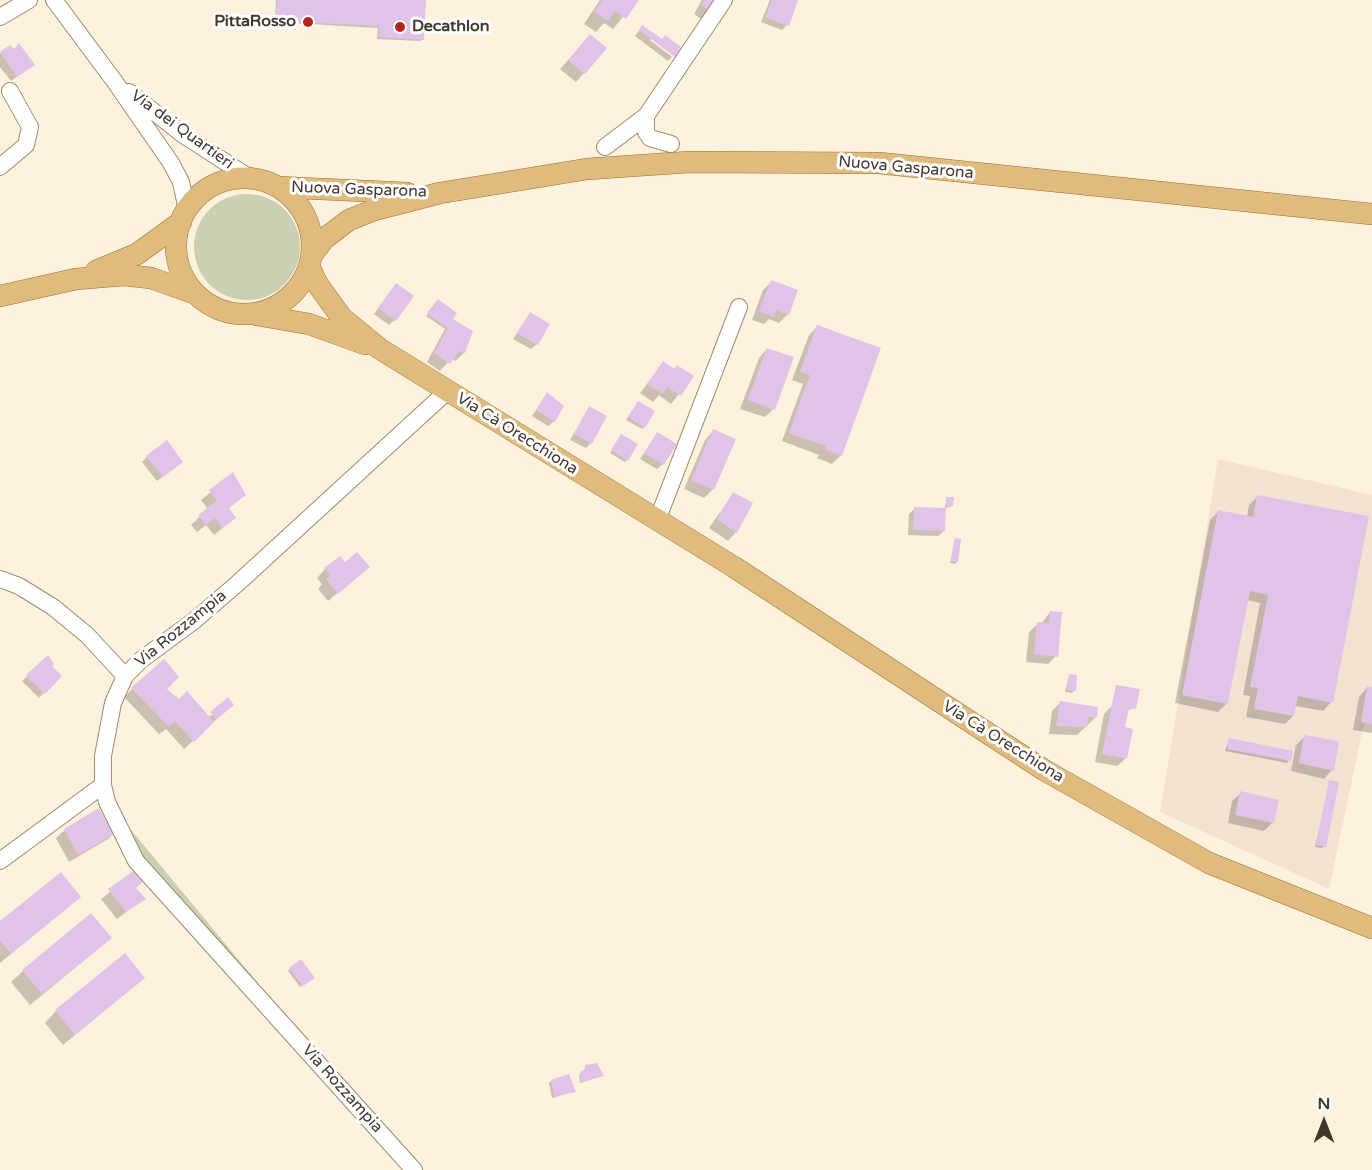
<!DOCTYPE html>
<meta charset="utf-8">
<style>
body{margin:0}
#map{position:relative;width:1372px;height:1170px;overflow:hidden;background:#fef1dd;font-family:"Varela Round",sans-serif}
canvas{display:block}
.north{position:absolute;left:1294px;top:1092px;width:60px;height:60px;-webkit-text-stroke:4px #fff;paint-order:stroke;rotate:0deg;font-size:16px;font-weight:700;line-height:24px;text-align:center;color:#41382c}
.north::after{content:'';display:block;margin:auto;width:21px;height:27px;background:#41382c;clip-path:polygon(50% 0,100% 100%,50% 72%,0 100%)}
</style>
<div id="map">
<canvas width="1372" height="1170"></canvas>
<div class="north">N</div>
</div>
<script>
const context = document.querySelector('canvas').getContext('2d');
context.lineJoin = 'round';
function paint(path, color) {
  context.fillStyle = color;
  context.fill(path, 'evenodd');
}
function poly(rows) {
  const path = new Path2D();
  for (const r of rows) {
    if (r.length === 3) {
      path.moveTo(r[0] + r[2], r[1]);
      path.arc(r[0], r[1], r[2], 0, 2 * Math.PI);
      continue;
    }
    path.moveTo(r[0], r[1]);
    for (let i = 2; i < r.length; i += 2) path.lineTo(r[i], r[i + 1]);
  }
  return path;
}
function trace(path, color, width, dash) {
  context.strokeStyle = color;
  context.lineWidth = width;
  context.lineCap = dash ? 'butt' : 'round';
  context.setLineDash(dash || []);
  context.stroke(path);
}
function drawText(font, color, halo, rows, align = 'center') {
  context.font = font + ' "Varela Round",sans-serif';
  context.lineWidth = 6;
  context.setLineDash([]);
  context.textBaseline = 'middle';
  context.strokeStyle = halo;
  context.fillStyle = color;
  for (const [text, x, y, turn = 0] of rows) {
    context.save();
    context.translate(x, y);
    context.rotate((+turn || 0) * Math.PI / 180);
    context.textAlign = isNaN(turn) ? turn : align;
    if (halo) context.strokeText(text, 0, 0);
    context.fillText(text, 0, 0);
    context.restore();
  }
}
paint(poly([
 [1218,459,1372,495,1372,686,1329,889,1160,812]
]), '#f3e2d1');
paint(poly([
 [247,247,53],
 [127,825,262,988,287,1022,152,871,136,848]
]), '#cad1b2');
paint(poly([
 [276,0,425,0,423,39,420,41,377,39,378,28,275,22],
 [600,0,637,0,613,29,604,23,596,32,584,24],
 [702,0,721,0,704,21,694,14],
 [770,0,797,0,787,25,782,30,761,22],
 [642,27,661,40,679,48,652,38,650,40,672,57,668,61,635,36],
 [590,36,584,73,576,82,560,69],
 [10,47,33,65,11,81,0,67,0,54],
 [771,282,788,314,779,323,769,319,764,324,752,320,763,290],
 [396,285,395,320,389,325,374,314],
 [436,303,451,320,464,353,455,361,451,359,440,371,427,362,445,329,426,316],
 [530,314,537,344,531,349,513,339],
 [817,327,841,455,832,464,817,458,819,455,782,441,803,384,792,380,809,335],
 [767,349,773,409,765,417,740,409,759,358],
 [663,363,692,377,671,404,659,395,653,402,640,393],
 [547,394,554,421,548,426,532,416],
 [638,402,644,427,642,429,626,420],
 [589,408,591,443,586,448,570,440],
 [713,431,713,489,704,498,684,489,705,440],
 [657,434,663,464,657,469,640,459],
 [619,438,627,460,625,462,610,453],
 [147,457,176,467,157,481,142,462],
 [232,475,244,495,228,509,234,518,214,535,206,525,197,532,191,525,208,509,201,500],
 [733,494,751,504,736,532,728,541,709,528],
 [1258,496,1331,702,1323,711,1295,706,1293,716,1285,724,1246,717,1250,696,1243,695,1260,603,1247,600,1227,703,1218,712,1175,703,1210,520,1219,511,1247,517,1249,505],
 [947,499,952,506,945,508,944,531,938,536,908,535,909,514,914,509,944,510],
 [955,539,957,562,955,564,950,563],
 [345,564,368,567,328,601,318,589,322,584,317,578,325,569],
 [1050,612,1056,656,1048,664,1026,662,1029,632,1038,624,1041,624],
 [48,657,50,666,60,676,39,698,22,681],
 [1069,676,1074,690,1072,693,1065,692],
 [1116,686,1135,708,1127,710,1124,728,1126,758,1117,766,1095,762,1104,714,1112,706],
 [1367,688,1372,689,1372,733,1353,730,1359,697],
 [132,689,165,689,178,701,208,717,232,705,184,749,166,729,159,734,124,697],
 [1060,703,1095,718,1077,735,1049,734,1052,711],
 [1305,736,1332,770,1324,779,1291,771,1296,745],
 [1229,740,1289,761,1287,763,1225,751],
 [1330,782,1325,846,1322,848,1315,847],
 [1241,793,1272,823,1264,831,1228,823,1232,801],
 [104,821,117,831,108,839,69,862,56,838,65,830],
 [135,872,134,888,143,899,117,919,101,899],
 [67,908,0,963,0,923],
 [98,949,30,1005,11,982,23,971],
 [290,969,311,980,300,987,288,971],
 [143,978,63,1045,45,1023,56,1011],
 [586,1067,602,1076,580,1083,579,1076],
 [551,1081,575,1091,552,1098,549,1083]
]), '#0003');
paint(poly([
 [277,0,426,0,424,40,379,37,379,26,276,21],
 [602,0,639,0,626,19,615,11,608,21,594,12],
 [704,0,722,0,714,13,701,5],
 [772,0,798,0,789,26,765,17],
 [642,25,662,39,665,35,681,47,675,57,639,30],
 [590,34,607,48,585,74,568,60],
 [19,43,35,65,17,77,0,52,10,45,14,49],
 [771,280,798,290,789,315,776,310,774,317,759,311],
 [396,283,414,296,396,321,378,308],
 [438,299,457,313,453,319,473,331,465,353,459,351,450,364,434,353,448,328,427,313],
 [530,312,550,324,538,345,517,333],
 [817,325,881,348,842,456,825,450,826,446,789,433,810,375,800,372],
 [767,348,794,357,775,410,748,400],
 [663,361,674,369,677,365,694,376,681,396,667,387,663,394,647,384],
 [547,392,564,406,555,422,536,410],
 [638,401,655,411,645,428,628,417],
 [589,406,607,416,592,444,574,434],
 [713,429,736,439,714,490,691,480],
 [657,432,677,444,664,465,644,453],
 [621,434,638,444,628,461,611,450],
 [167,440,183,462,163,477,146,456],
 [233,472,246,495,229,508,236,518,223,528,215,518,206,525,198,515,217,501,209,490],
 [733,492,753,503,737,533,717,519],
 [1257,495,1369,516,1333,703,1298,696,1294,716,1254,709,1258,688,1250,687,1268,595,1250,591,1228,704,1182,695,1218,510,1253,517],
 [946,497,954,497,953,506,946,506],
 [914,507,946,508,945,531,913,530],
 [955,538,961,539,958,562,951,561],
 [357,552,370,567,338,594,326,579,330,575,324,568,340,556,345,562],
 [1050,611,1062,612,1058,657,1034,654,1037,622,1049,623],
 [48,655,54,664,52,666,62,676,45,694,26,675],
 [164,659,179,677,167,689,179,699,187,691,214,722,194,742,175,721,169,727,131,688],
 [1069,674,1077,675,1076,691,1067,690],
 [1116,685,1140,689,1136,709,1129,708,1125,727,1133,729,1127,759,1102,754],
 [1367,686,1372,687,1372,724,1361,722],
 [228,697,234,705,217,719,210,712],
 [1060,701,1098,707,1097,718,1088,717,1087,727,1056,726],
 [1304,735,1339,741,1334,771,1299,763],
 [1229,738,1293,751,1291,761,1227,749],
 [1329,780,1339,782,1326,847,1316,845],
 [1240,791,1279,800,1274,823,1235,815],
 [99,808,105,819,110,817,119,831,78,855,64,829],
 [135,870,143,882,136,888,146,899,126,912,108,889],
 [61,872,81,897,11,954,0,940,0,921],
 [91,913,112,938,42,994,22,970],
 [125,953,145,978,75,1035,55,1010],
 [301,959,315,978,303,986,289,968],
 [597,1063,604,1076,581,1082,580,1072,585,1069,585,1065],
 [569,1074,576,1092,554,1096,551,1080]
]), '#e0c3e9');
const minor = poly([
 [54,0,115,82,171,163,181,182,187,210],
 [0,17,29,0],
 [129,92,182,134,250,178],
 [646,116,646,132,650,138,671,144],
 [605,147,646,116,724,0],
 [0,167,26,145,30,127,10,91],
 [654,519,660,513,739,307],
 [0,579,19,586,53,607,87,635,125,676],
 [0,861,103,785],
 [414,1170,136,861,107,802,103,785,103,756,113,703,125,676,141,660,195,620,238,583,442,396,452,394]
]);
const major = poly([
 [244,246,68],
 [278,187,407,193],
 [312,255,324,239,349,220,374,210,440,193,587,169,689,162,879,163,1372,214],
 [309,267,318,285,342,318,380,349,734,567,1044,770,1209,863,1372,928],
 [96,271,137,254,181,222],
 [0,296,76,279,124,275,151,278,196,294],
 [257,315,309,324,365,344]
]);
trace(minor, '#9f8b6d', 18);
trace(major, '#997029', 22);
trace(minor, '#fff', 16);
trace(major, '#dfbb7e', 21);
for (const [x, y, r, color] of [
 [308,22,6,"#b4251d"],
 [400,27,6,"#b4251d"]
]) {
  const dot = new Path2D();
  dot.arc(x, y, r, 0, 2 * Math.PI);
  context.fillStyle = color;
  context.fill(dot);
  trace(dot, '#fff', 2);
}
drawText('bold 16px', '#41382c', '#fff', [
 ["PittaRosso",296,22],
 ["Decathlon",412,27,"left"]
], 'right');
drawText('16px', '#41382c', '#fff', [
 ["Via dei Quartieri",182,130,36],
 ["Nuova Gasparona",906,168,5],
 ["Nuova Gasparona",359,190,2],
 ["Via Cà Orecchiona",517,434,32],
 ["Via Rozzampia",181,629,-39],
 ["Via Cà Orecchiona",1003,742,32],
 ["Via Rozzampia",342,1089,48]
]);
</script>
